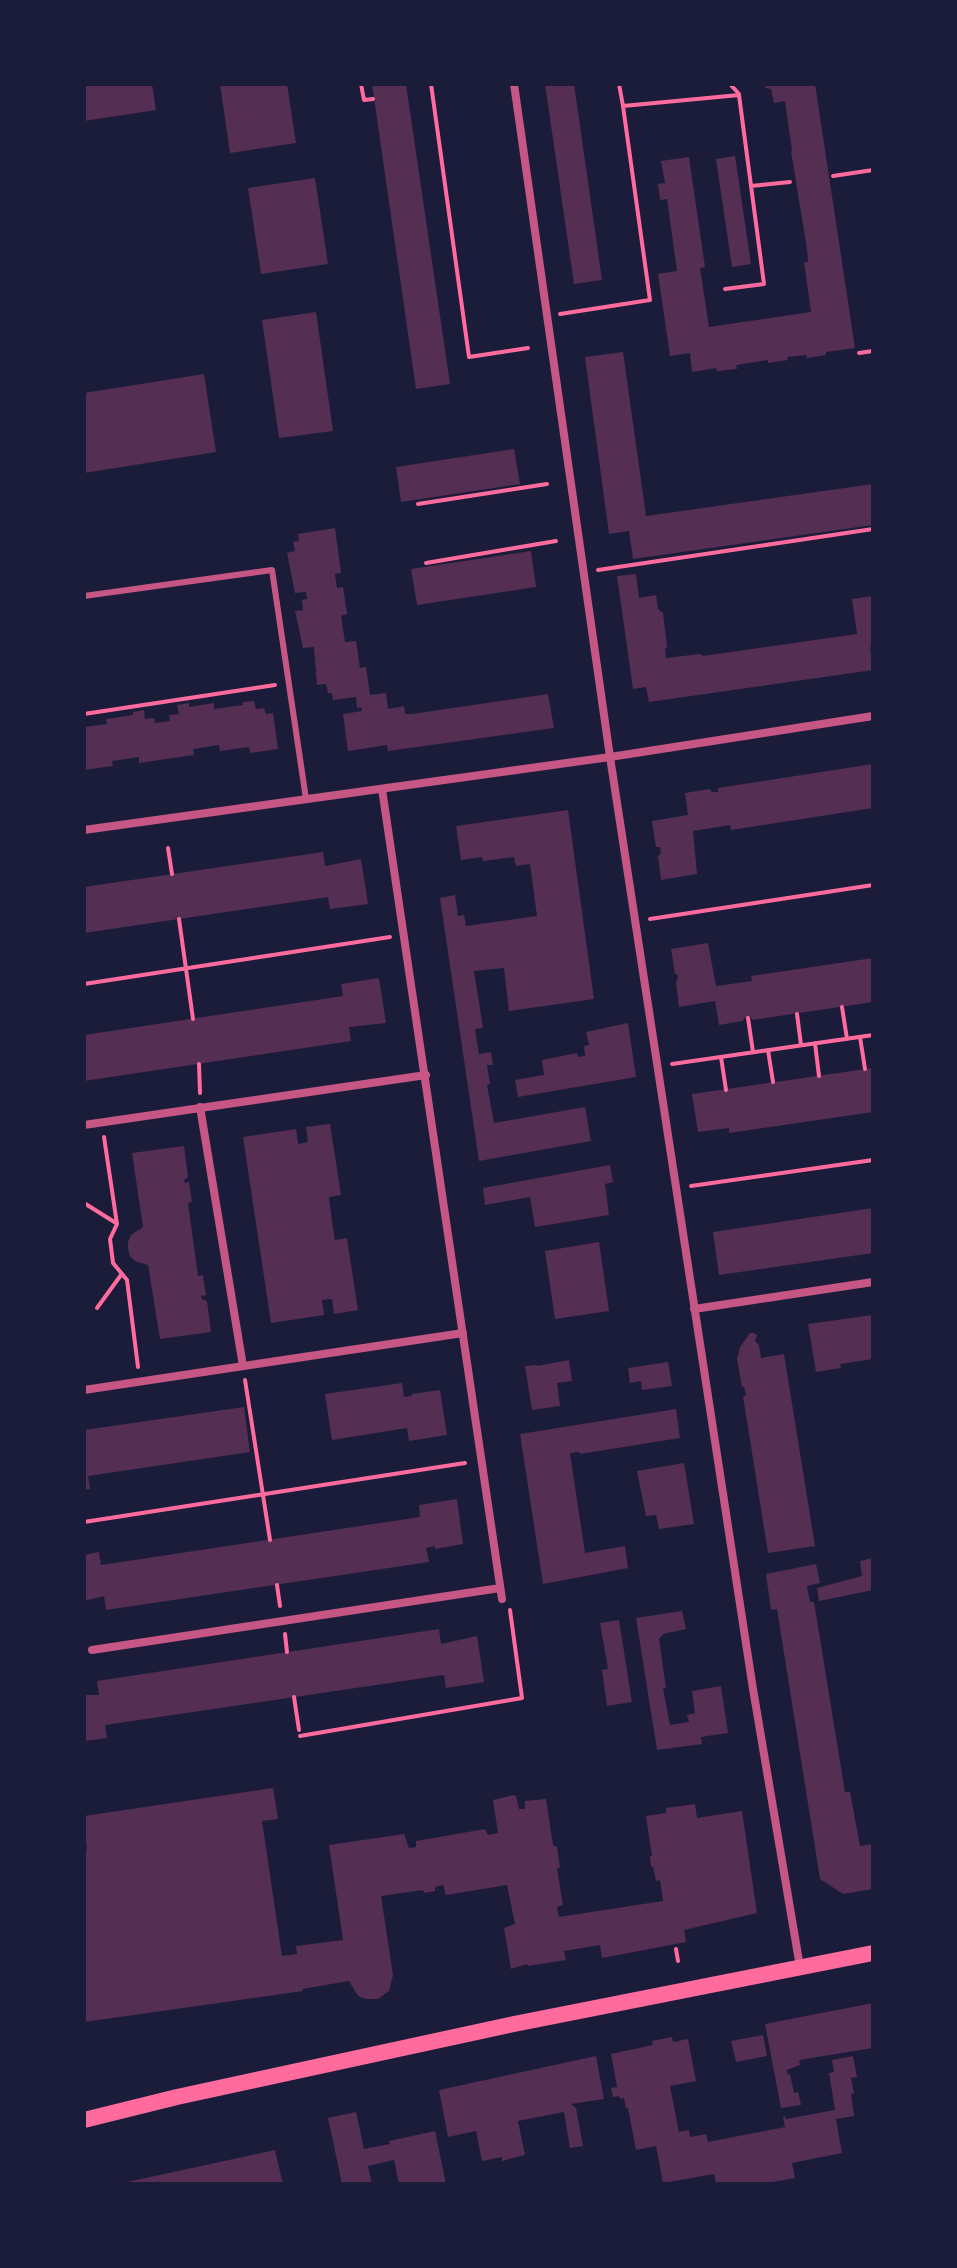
<!DOCTYPE html>
<style>
body{margin:0}
#map{position:relative;width:957px;height:2268px;overflow:hidden;background:#1b1b3a;font-family:Karla,sans-serif}
canvas{display:block}
.frame{position:absolute;inset:0;border:86px solid #1b1b3a;pointer-events:none}
</style>
<div id="map">
<canvas width="957" height="2268"></canvas>
<div class="frame"></div>
</div>
<script>
const context = document.querySelector('canvas').getContext('2d');
context.lineJoin = 'round';
function paint(path, color) {
  context.fillStyle = color;
  context.fill(path, 'evenodd');
}
function poly(rows) {
  const path = new Path2D();
  for (const r of rows) {
    path.moveTo(r[0], r[1]);
    for (let i = 2; i < r.length; i += 2) path.lineTo(r[i], r[i + 1]);
  }
  return path;
}
function trace(path, color, width, dash) {
  context.strokeStyle = color;
  context.lineWidth = width;
  context.lineCap = dash ? 'butt' : 'round';
  context.setLineDash(dash || []);
  context.stroke(path);
}
paint(poly([
 [84,84,152,84,156,110,84,121],
 [220,84,287,84,296,143,230,153],
 [372,84,406,84,450,384,416,389],
 [545,84,574,84,602,280,574,284],
 [763,84,815,84,855,348,826,352,826,355,807,358,806,355,787,357,788,360,768,363,768,360,736,365,737,369,717,371,716,368,692,372,690,353,670,356,658,274,677,271,667,199,660,200,658,184,665,183,661,161,689,157,705,267,700,268,709,327,811,312,804,262,808,262,807,249,791,151,792,151,785,101,774,103,771,89,766,88],
 [735,156,751,264,732,267,716,159],
 [315,178,328,264,261,274,248,188],
 [316,312,333,431,279,438,262,320],
 [623,352,646,516,873,484,873,525,633,559,629,531,609,534,585,357],
 [204,374,216,452,84,473,84,393],
 [514,449,520,484,401,502,396,467],
 [335,528,341,573,335,574,337,588,343,587,347,614,341,616,345,642,356,641,360,668,366,667,370,695,386,693,388,709,404,706,405,714,412,714,548,694,554,728,388,751,387,745,348,751,343,714,362,711,361,707,357,708,356,697,333,700,332,693,328,693,326,684,317,685,314,647,303,648,295,611,303,610,302,600,307,599,306,592,295,593,287,553,295,551,293,542,299,541,298,534],
 [531,551,536,587,417,605,411,569],
 [636,574,639,598,656,595,658,609,663,613,667,647,665,649,666,658,700,654,703,656,857,634,852,599,873,596,873,647,870,647,873,670,649,702,646,687,633,689,617,576],
 [254,701,256,709,264,708,266,714,273,713,278,749,250,753,249,747,220,751,219,745,193,749,194,755,139,763,139,757,112,761,113,766,84,770,84,727,107,724,106,719,133,715,133,712,144,710,145,719,154,718,155,723,170,721,169,715,179,714,177,705,189,703,189,707,214,703,214,709,243,705,243,702],
 [873,764,873,808,731,830,730,825,693,831,697,874,661,880,658,856,661,853,660,847,656,847,652,821,688,815,685,793,710,789,712,792,718,792,718,788],
 [568,810,594,999,509,1011,504,968,474,971,483,1028,475,1029,479,1054,491,1052,493,1065,487,1065,490,1084,487,1085,494,1123,585,1107,591,1141,479,1161,440,898,455,895,458,916,464,915,466,926,537,916,530,864,516,866,514,857,483,861,482,857,461,860,456,826],
 [323,852,325,866,361,859,368,904,330,909,328,897,84,933,84,887],
 [708,943,716,986,752,981,751,976,873,958,873,1002,752,1020,751,1017,744,1018,743,1021,719,1025,715,1001,679,1007,676,982,678,978,677,974,675,974,671,949],
 [379,978,386,1023,349,1027,351,1041,84,1081,84,1035,343,996,341,984],
 [628,1023,636,1077,518,1097,515,1080,544,1075,542,1060,577,1053,578,1057,585,1056,584,1046,589,1045,586,1032],
 [873,1068,873,1112,729,1133,729,1128,698,1132,692,1094],
 [330,1124,341,1195,329,1197,332,1221,335,1240,347,1238,358,1310,334,1314,332,1299,322,1300,324,1315,271,1323,243,1137,296,1129,298,1144,308,1142,306,1127],
 [184,1146,188,1177,184,1180,185,1183,189,1182,192,1202,188,1203,198,1276,203,1275,206,1295,201,1296,202,1299,207,1301,211,1332,160,1339,148,1265,135,1261,130,1256,128,1249,128,1242,131,1235,143,1227,132,1153],
 [610,1165,613,1182,605,1184,609,1215,535,1227,530,1197,485,1205,483,1188],
 [873,1208,873,1253,719,1275,713,1232],
 [599,1242,609,1311,555,1319,545,1251],
 [873,1315,873,1359,840,1364,841,1368,816,1372,808,1324],
 [750,1333,754,1333,757,1335,755,1341,759,1345,761,1358,784,1354,815,1546,768,1553,743,1396,746,1395,744,1387,742,1387,737,1359,740,1347],
 [569,1360,572,1381,557,1383,560,1406,532,1410,525,1366,537,1365,537,1366],
 [668,1362,672,1386,642,1390,641,1381,630,1383,628,1368],
 [402,1383,404,1397,412,1396,412,1394,440,1390,447,1435,409,1441,407,1428,332,1440,325,1394],
 [244,1407,250,1452,88,1476,90,1489,84,1490,84,1430],
 [676,1409,680,1438,580,1454,579,1452,570,1453,585,1553,625,1546,628,1568,543,1584,520,1434],
 [684,1463,694,1524,659,1529,656,1515,646,1516,637,1471],
 [457,1499,463,1544,435,1549,435,1546,426,1548,429,1562,106,1610,104,1596,84,1601,84,1555,99,1552,101,1565,420,1517,419,1505],
 [873,1558,873,1590,819,1601,817,1588,862,1576,860,1561],
 [816,1564,820,1583,807,1586,810,1602,814,1602,845,1792,850,1792,860,1846,873,1844,873,1889,843,1894,820,1879,777,1609,771,1610,766,1574],
 [682,1611,686,1629,663,1634,659,1639,666,1688,663,1688,670,1725,689,1722,687,1715,695,1713,692,1691,721,1686,728,1733,701,1737,702,1744,657,1750,636,1618],
 [619,1620,632,1702,607,1706,602,1670,608,1669,600,1623],
 [439,1629,441,1644,477,1636,484,1682,446,1688,444,1675,105,1725,107,1738,84,1741,84,1695,99,1695,97,1681],
 [273,1788,278,1819,262,1821,282,1956,297,1954,296,1946,343,1940,329,1845,404,1834,409,1848,416,1847,416,1841,485,1829,488,1835,498,1833,493,1800,514,1795,516,1796,519,1809,525,1809,525,1801,546,1799,553,1845,557,1847,560,1867,557,1869,563,1905,557,1907,559,1917,663,1901,660,1880,656,1881,653,1867,651,1867,650,1856,652,1856,646,1816,666,1813,666,1808,695,1804,697,1818,742,1811,757,1913,684,1930,686,1942,602,1958,600,1945,564,1951,566,1960,528,1966,527,1964,511,1969,504,1928,515,1924,507,1885,446,1895,443,1885,435,1887,435,1891,424,1893,423,1890,381,1896,393,1975,389,1991,378,1999,366,1999,358,1996,349,1981,302,1989,303,1991,84,2022,84,1852,87,1851,84,1816],
 [873,2003,873,2048,799,2060,800,2065,787,2070,788,2075,790,2074,794,2093,798,2092,801,2105,781,2108,765,2024],
 [763,2035,767,2056,736,2062,731,2041],
 [672,2037,673,2042,688,2039,696,2081,670,2086,679,2132,689,2130,690,2137,706,2134,708,2142,785,2127,783,2117,785,2116,786,2119,835,2110,829,2073,834,2072,832,2060,853,2056,857,2077,851,2078,854,2093,851,2094,854,2116,836,2119,842,2153,792,2163,795,2178,761,2184,716,2184,714,2174,663,2183,656,2146,636,2150,628,2108,626,2108,624,2098,620,2099,619,2096,613,2097,611,2088,617,2087,611,2054,653,2045,652,2041],
 [596,2056,604,2099,571,2104,576,2108,583,2146,570,2148,564,2112,518,2121,525,2155,502,2161,502,2157,482,2161,476,2131,448,2137,439,2090],
 [356,2112,364,2149,390,2144,389,2141,435,2131,446,2184,399,2184,394,2160,368,2166,372,2184,342,2184,328,2118],
 [275,2150,283,2184,259,2184,259,2182,248,2184,118,2184]
]), '#542f53');
trace(poly([
 [361,84,364,100,373,99],
 [431,84,469,357,528,348],
 [619,84,623,106],
 [730,84,739,94],
 [833,176,873,170],
 [751,186,790,182],
 [560,314,650,300,623,106,739,95,764,284,725,289],
 [859,353,873,351],
 [418,504,547,484],
 [426,563,556,541],
 [598,570,873,529],
 [84,714,275,685],
 [168,848,172,874],
 [179,919,193,1019],
 [650,919,873,885],
 [84,984,390,937],
 [842,1007,847,1039],
 [797,1014,801,1045],
 [748,1018,753,1052],
 [860,1037,865,1069],
 [815,1043,819,1076],
 [768,1050,773,1082],
 [721,1057,726,1090],
 [199,1064,200,1093],
 [672,1064,873,1035],
 [104,1137,117,1224,110,1239,113,1263,127,1280,138,1367],
 [691,1186,873,1160],
 [84,1203,116,1223],
 [97,1308,121,1275],
 [245,1380,270,1540],
 [84,1522,465,1463],
 [277,1585,280,1606],
 [285,1634,287,1652],
 [294,1697,299,1730],
 [300,1736,522,1698,510,1610],
 [676,1949,678,1961]
]), '#ff6b9d', 4);
trace(poly([
 [84,596,272,570,306,799]
]), '#c65784', 6);
trace(poly([
 [514,84,610,757,753,1689,800,1967],
 [382,789,502,1599],
 [84,830,610,757,873,716],
 [200,1107,243,1366],
 [84,1125,426,1075],
 [694,1309,873,1282],
 [84,1390,463,1333],
 [92,1650,500,1588]
]), '#c65784', 8);
trace(poly([
 [84,2120,177,2097,514,2024,873,1953]
]), '#ff6b9d', 16);
</script>
